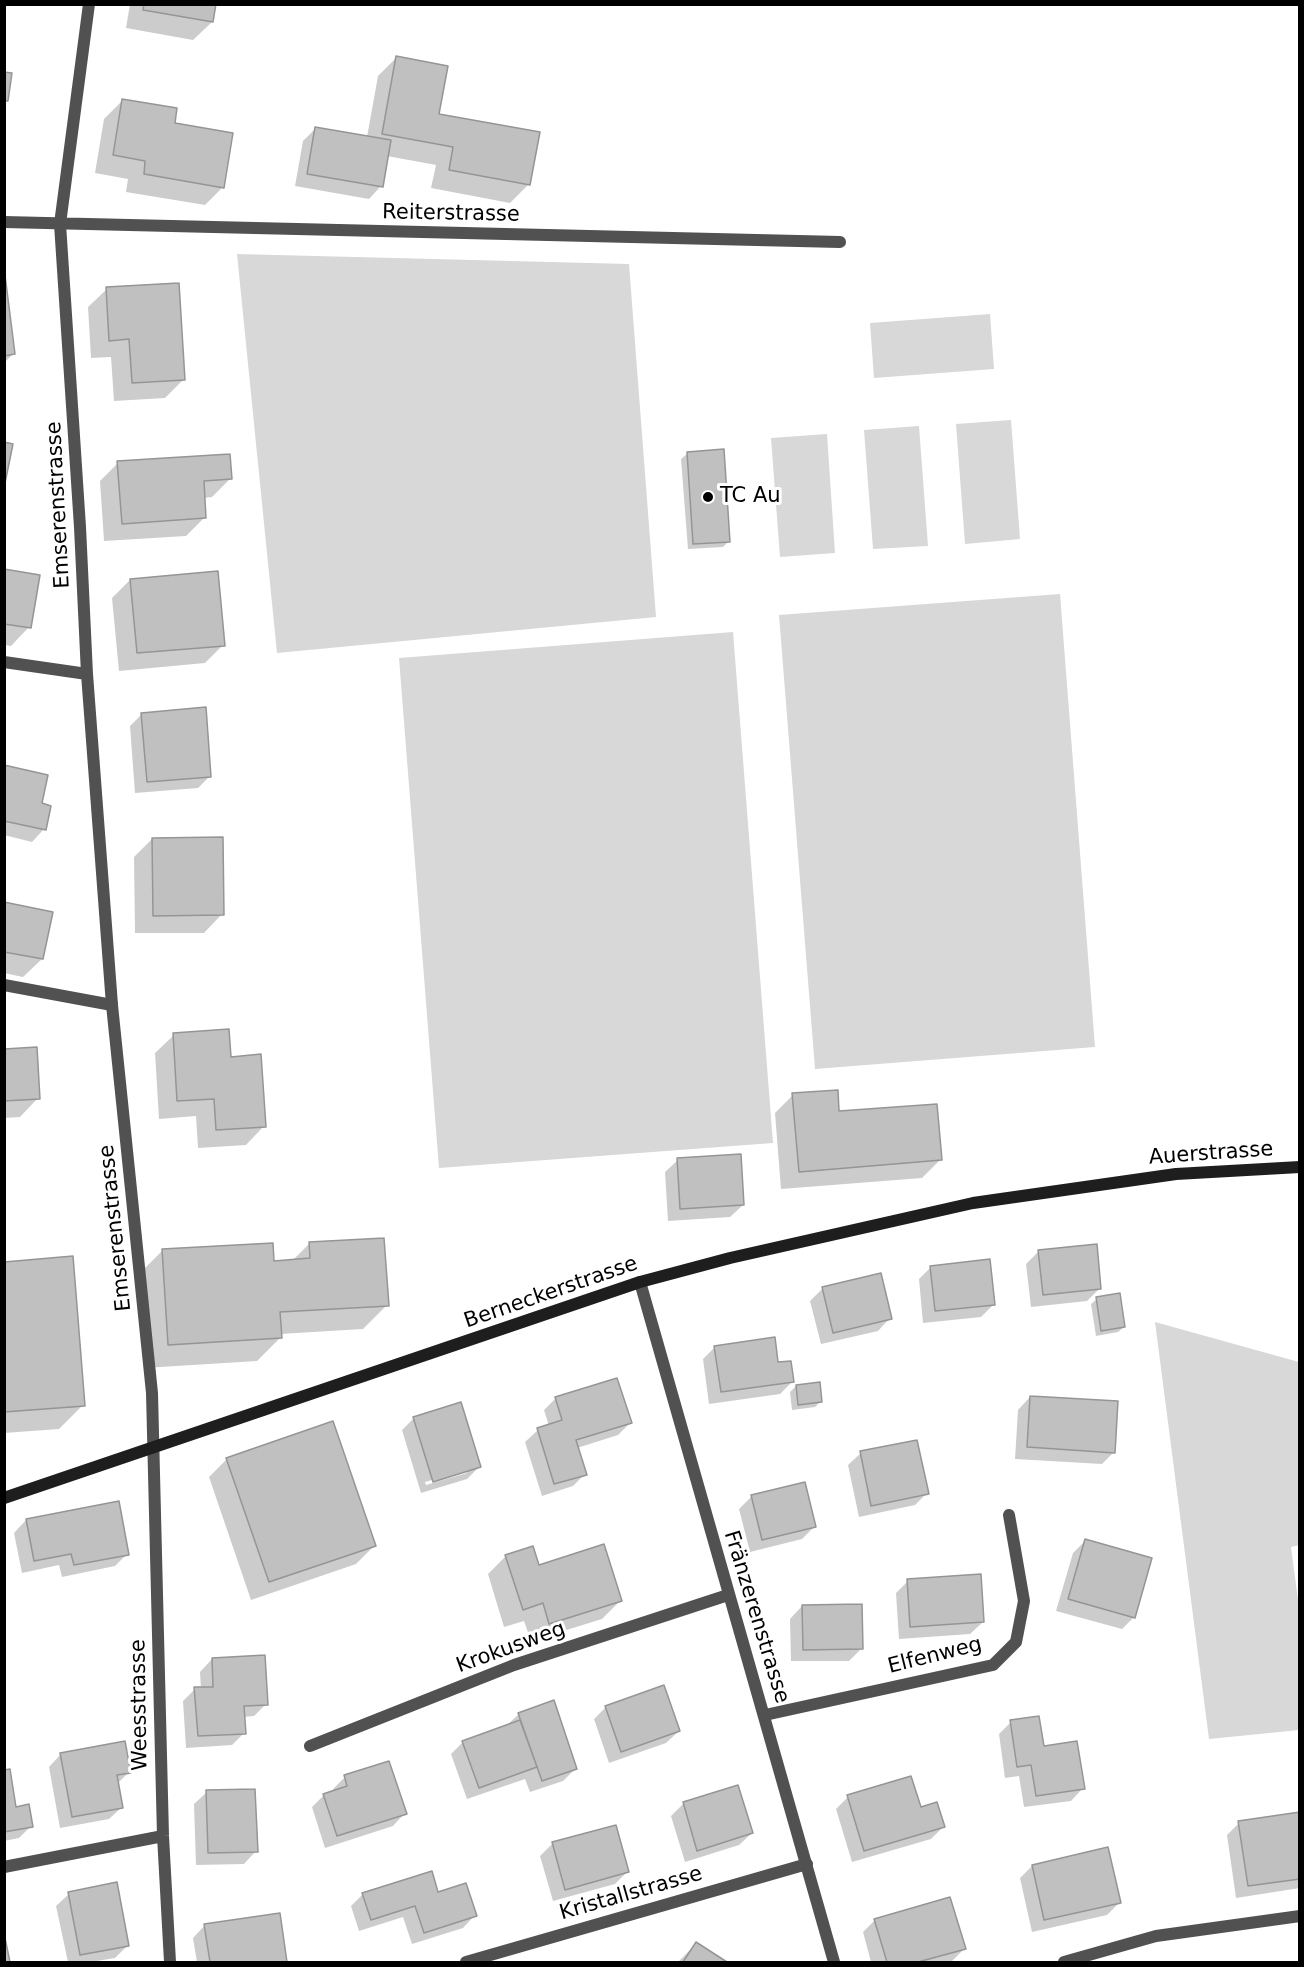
<!DOCTYPE html>
<meta charset="utf-8">
<style>
body{margin:0}
#map{position:relative;width:1304px;height:1967px;overflow:hidden;background:#fff;font-family:"DejaVu Sans",sans-serif}
canvas{display:block}
.frame{position:absolute;inset:0;border:6px solid #000;pointer-events:none}
</style>
<div id="map">
<canvas width="1304" height="1967"></canvas>
<div class="frame"></div>
</div>
<script>
const context = document.querySelector('canvas').getContext('2d');
context.lineJoin = 'round';
function paint(path, color) {
  context.fillStyle = color;
  context.fill(path, 'evenodd');
}
function poly(rows) {
  const path = new Path2D();
  for (const r of rows) {
    path.moveTo(r[0], r[1]);
    for (let i = 2; i < r.length; i += 2) path.lineTo(r[i], r[i + 1]);
  }
  return path;
}
function trace(path, color, width, dash) {
  context.strokeStyle = color;
  context.lineWidth = width;
  context.lineCap = dash ? 'butt' : 'round';
  context.setLineDash(dash || []);
  context.stroke(path);
}
function drawText(font, color, halo, rows, align = 'center') {
  context.font = font + ' "DejaVu Sans",sans-serif';
  context.lineWidth = 6;
  context.setLineDash([]);
  context.textBaseline = 'middle';
  context.strokeStyle = halo;
  context.fillStyle = color;
  for (const [text, x, y, turn = 0] of rows) {
    context.save();
    context.translate(x, y);
    context.rotate((+turn || 0) * Math.PI / 180);
    context.textAlign = isNaN(turn) ? turn : align;
    if (halo) context.strokeText(text, 0, 0);
    context.fillText(text, 0, 0);
    context.restore();
  }
}
paint(poly([
 [237,254,629,264,656,617,277,653],
 [990,314,994,369,874,378,870,323],
 [1011,420,1020,539,965,544,956,424],
 [919,426,928,546,873,549,864,430],
 [827,434,835,553,780,557,771,438],
 [1060,594,1095,1047,815,1069,779,615],
 [733,632,773,1143,439,1168,399,658],
 [1155,1322,1299,1362,1300,1545,1291,1547,1300,1615,1299,1730,1209,1739]
]), '#d8d8d8');
paint(poly([
 [130,4,215,4,212,22,193,40,126,28],
 [396,58,437,115,529,184,510,203,431,188,436,165,387,156,381,186,369,199,295,186,303,141,315,129,367,137,378,76],
 [123,100,223,187,205,205,126,192,128,179,95,173,104,119],
 [4,280,13,354,4,363],
 [107,289,184,379,165,398,114,401,111,357,91,358,88,307],
 [687,454,729,541,723,547,688,549,681,459],
 [118,463,230,479,212,497,203,498,204,518,186,536,104,541,100,481],
 [4,570,29,627,11,646,4,645],
 [130,580,223,645,205,663,119,671,112,598],
 [142,714,210,776,198,788,135,793,130,726],
 [4,767,40,805,44,829,32,842,4,835],
 [152,839,222,914,204,933,135,933,134,857],
 [4,903,51,913,42,959,23,977,4,973],
 [174,1035,229,1058,264,1126,246,1145,198,1148,196,1116,159,1119,155,1053],
 [4,1050,38,1098,20,1117,4,1118],
 [793,1095,838,1113,940,1160,922,1178,781,1189,775,1113],
 [678,1160,743,1205,730,1217,668,1221,665,1172],
 [310,1243,387,1305,363,1329,280,1334,281,1337,257,1361,144,1368,139,1274,163,1250,273,1262,292,1261],
 [1039,1251,1100,1288,1087,1301,1031,1307,1026,1264],
 [4,1263,83,1405,59,1429,4,1433],
 [931,1267,993,1305,981,1317,923,1323,919,1279],
 [822,1289,890,1318,878,1331,821,1344,810,1301],
 [1097,1299,1124,1327,1118,1332,1096,1336,1091,1304],
 [715,1347,777,1364,792,1382,780,1394,709,1404,703,1359],
 [796,1386,821,1401,815,1407,792,1410,790,1392],
 [1030,1397,1114,1452,1102,1464,1015,1459,1018,1410],
 [556,1398,630,1423,618,1435,577,1448,585,1474,573,1486,542,1496,525,1442,538,1430,549,1426,544,1410],
 [414,1418,480,1466,467,1479,421,1493,402,1430],
 [467,1470,467,1473,426,1485,425,1482],
 [861,1453,927,1493,915,1505,859,1517,848,1465],
 [227,1459,374,1546,356,1564,251,1600,209,1477],
 [752,1496,814,1527,802,1539,750,1552,739,1509],
 [26,1520,127,1554,115,1566,62,1577,59,1565,22,1573,14,1533],
 [1085,1541,1134,1617,1122,1629,1056,1611,1073,1553],
 [506,1556,538,1566,621,1600,602,1619,531,1641,524,1621,504,1627,488,1574],
 [908,1581,983,1622,970,1634,899,1639,896,1593],
 [802,1606,862,1648,849,1661,791,1661,790,1619],
 [212,1659,266,1704,254,1716,243,1717,244,1733,232,1745,186,1748,183,1701,195,1689,201,1689,200,1672],
 [606,1707,679,1731,666,1743,609,1763,594,1719],
 [519,1714,576,1768,563,1781,530,1792,525,1779,467,1799,451,1754,463,1742,506,1726],
 [1011,1722,1083,1788,1071,1801,1024,1807,1019,1776,1005,1778,999,1734],
 [61,1754,129,1772,117,1784,122,1807,109,1819,60,1828,49,1767],
 [4,1772,15,1809,31,1826,19,1838,4,1841],
 [345,1777,405,1813,393,1826,325,1848,312,1807,324,1795,334,1792,333,1789],
 [737,1787,752,1833,739,1845,685,1862,671,1816,683,1804],
 [207,1792,256,1851,244,1864,196,1865,194,1804],
 [848,1797,920,1809,943,1827,931,1839,852,1862,836,1809],
 [1300,1814,1300,1888,1236,1898,1227,1835,1239,1823],
 [553,1843,627,1872,615,1884,553,1901,540,1856],
 [1032,1866,1119,1903,1107,1915,1032,1932,1020,1878],
 [69,1894,127,1946,115,1958,91,1962,68,1962,56,1906],
 [363,1894,475,1915,463,1928,412,1944,403,1917,359,1931,351,1906],
 [278,1915,286,1962,197,1962,193,1938,205,1925],
 [875,1920,964,1949,952,1961,946,1962,871,1962,863,1932],
 [696,1944,725,1962,678,1962]
]), '#0003');
const building = poly([
 [144,4,216,4,213,22,143,10,144,4],
 [396,56,448,66,439,114,540,132,530,185,449,170,453,147,382,134,396,56],
 [4,72,12,73,8,101,4,101,4,72],
 [122,99,177,108,175,123,233,133,224,188,144,174,145,161,113,155,122,99],
 [315,127,391,140,383,187,307,174,315,127],
 [5,275,15,354,4,356,4,276,5,275],
 [179,283,185,380,132,383,129,339,109,341,106,287,179,283],
 [4,442,13,444,4,488,4,442],
 [724,449,730,542,693,544,687,452,724,449],
 [230,454,232,479,204,481,206,518,122,524,117,461,230,454],
 [4,569,40,575,31,628,4,624,4,569],
 [218,571,225,646,137,653,130,579,218,571],
 [206,707,211,777,147,782,141,713,206,707],
 [4,765,48,775,42,803,51,806,46,830,4,821,4,765],
 [223,837,224,915,153,916,152,838,223,837],
 [4,902,53,912,43,959,4,952,4,902],
 [229,1029,231,1057,261,1054,266,1127,216,1130,214,1099,177,1101,173,1033,229,1029],
 [37,1047,40,1099,4,1101,4,1049,37,1047],
 [838,1090,839,1111,937,1104,942,1160,799,1172,792,1093,838,1090],
 [741,1154,744,1205,680,1209,677,1158,741,1154],
 [384,1238,389,1306,280,1312,282,1338,168,1345,162,1249,273,1243,274,1261,310,1258,309,1242,384,1238],
 [1097,1244,1101,1289,1043,1295,1038,1250,1097,1244],
 [73,1256,85,1406,4,1412,4,1262,73,1256],
 [990,1259,995,1305,935,1311,930,1266,990,1259],
 [881,1273,892,1319,833,1333,822,1287,881,1273],
 [1120,1293,1125,1327,1101,1331,1096,1297,1120,1293],
 [775,1337,778,1362,791,1361,794,1382,721,1392,714,1346,775,1337],
 [617,1378,632,1423,576,1440,587,1475,554,1484,537,1428,562,1420,555,1397,617,1378],
 [820,1382,822,1402,798,1405,796,1385,820,1382],
 [1030,1396,1118,1401,1115,1453,1027,1447,1030,1396],
 [461,1402,481,1467,433,1482,413,1417,461,1402],
 [333,1421,376,1546,269,1582,226,1458,333,1421],
 [917,1440,929,1494,871,1506,860,1451,917,1440],
 [805,1482,816,1527,762,1540,751,1495,805,1482],
 [119,1501,129,1555,74,1565,71,1554,34,1561,26,1519,119,1501],
 [1085,1539,1152,1558,1135,1618,1068,1599,1085,1539],
 [604,1544,622,1601,549,1624,543,1603,523,1610,505,1555,533,1546,539,1565,604,1544],
 [981,1574,984,1622,910,1627,907,1579,981,1574],
 [862,1604,863,1649,803,1650,802,1605,862,1604],
 [265,1655,268,1705,244,1706,246,1734,198,1736,194,1687,213,1687,212,1658,265,1655],
 [664,1685,680,1731,621,1752,605,1706,664,1685],
 [554,1700,577,1769,542,1781,518,1713,554,1700],
 [1039,1716,1044,1746,1077,1741,1085,1789,1036,1796,1031,1765,1017,1767,1010,1720,1039,1716],
 [520,1720,537,1767,479,1788,462,1741,520,1720],
 [125,1741,131,1773,117,1775,123,1808,72,1817,60,1753,125,1741],
 [389,1761,407,1814,337,1836,323,1794,347,1786,344,1775,389,1761],
 [10,1769,16,1807,29,1804,33,1827,4,1832,4,1770,10,1769],
 [911,1776,921,1807,937,1802,945,1827,864,1851,847,1795,911,1776],
 [738,1785,753,1833,697,1851,683,1802,738,1785],
 [255,1789,258,1852,208,1853,206,1790,255,1789],
 [1300,1812,1300,1879,1248,1886,1238,1821,1300,1812],
 [616,1825,629,1872,565,1890,552,1842,616,1825],
 [1108,1847,1121,1903,1044,1920,1032,1865,1108,1847],
 [432,1871,438,1892,466,1883,477,1916,424,1933,415,1906,371,1920,362,1893,432,1871],
 [117,1882,129,1946,80,1955,68,1892,117,1882],
 [950,1897,966,1949,918,1962,887,1962,874,1919,950,1897],
 [280,1913,287,1962,210,1962,204,1924,280,1913],
 [5,1938,10,1962,4,1962,5,1938],
 [696,1942,727,1962,683,1962,696,1942]
]);
paint(building, '#c0c0c0');
trace(building, '#959595', 1.5);
trace(poly([
 [4,985,112,1005]
]), '#515151', 12);
trace(poly([
 [89,4,60,224,80,527,87,674,112,1005,152,1393,163,1836,170,1962],
 [4,222,840,242],
 [4,662,87,674],
 [640,1282,834,1962],
 [765,1715,993,1665,1016,1642,1024,1601,1009,1515],
 [310,1746,514,1665,728,1595],
 [4,1867,163,1836],
 [466,1962,807,1864],
 [1064,1962,1156,1936,1300,1916]
]), '#515151', 12);
trace(poly([
 [4,1498,640,1282,730,1258,973,1203,1176,1174,1300,1167]
]), '#1e1e1e', 12);
for (const [x, y, r, color] of [
 [708,497,6,"#000"]
]) {
  const dot = new Path2D();
  dot.arc(x, y, r, 0, 2 * Math.PI);
  context.fillStyle = color;
  context.fill(dot);
  trace(dot, '#fff', 2);
}
drawText('21px', '#000', '#fff', [
 ["Reiterstrasse",451,214,1],
 ["Emserenstrasse",59,505,-93],
 ["Auerstrasse",1211,1154,-4],
 ["Emserenstrasse",116,1228,-96],
 ["Berneckerstrasse",551,1293,-19],
 ["Fränzerenstrasse",756,1617,73],
 ["Krokusweg",511,1648,-20],
 ["Elfenweg",935,1656,-14],
 ["Weesstrasse",140,1705,-91],
 ["Kristallstrasse",631,1894,-16]
]);
drawText('21px', '#000', '#fff', [
 ["TC Au",720,497]
], 'left');
</script>
